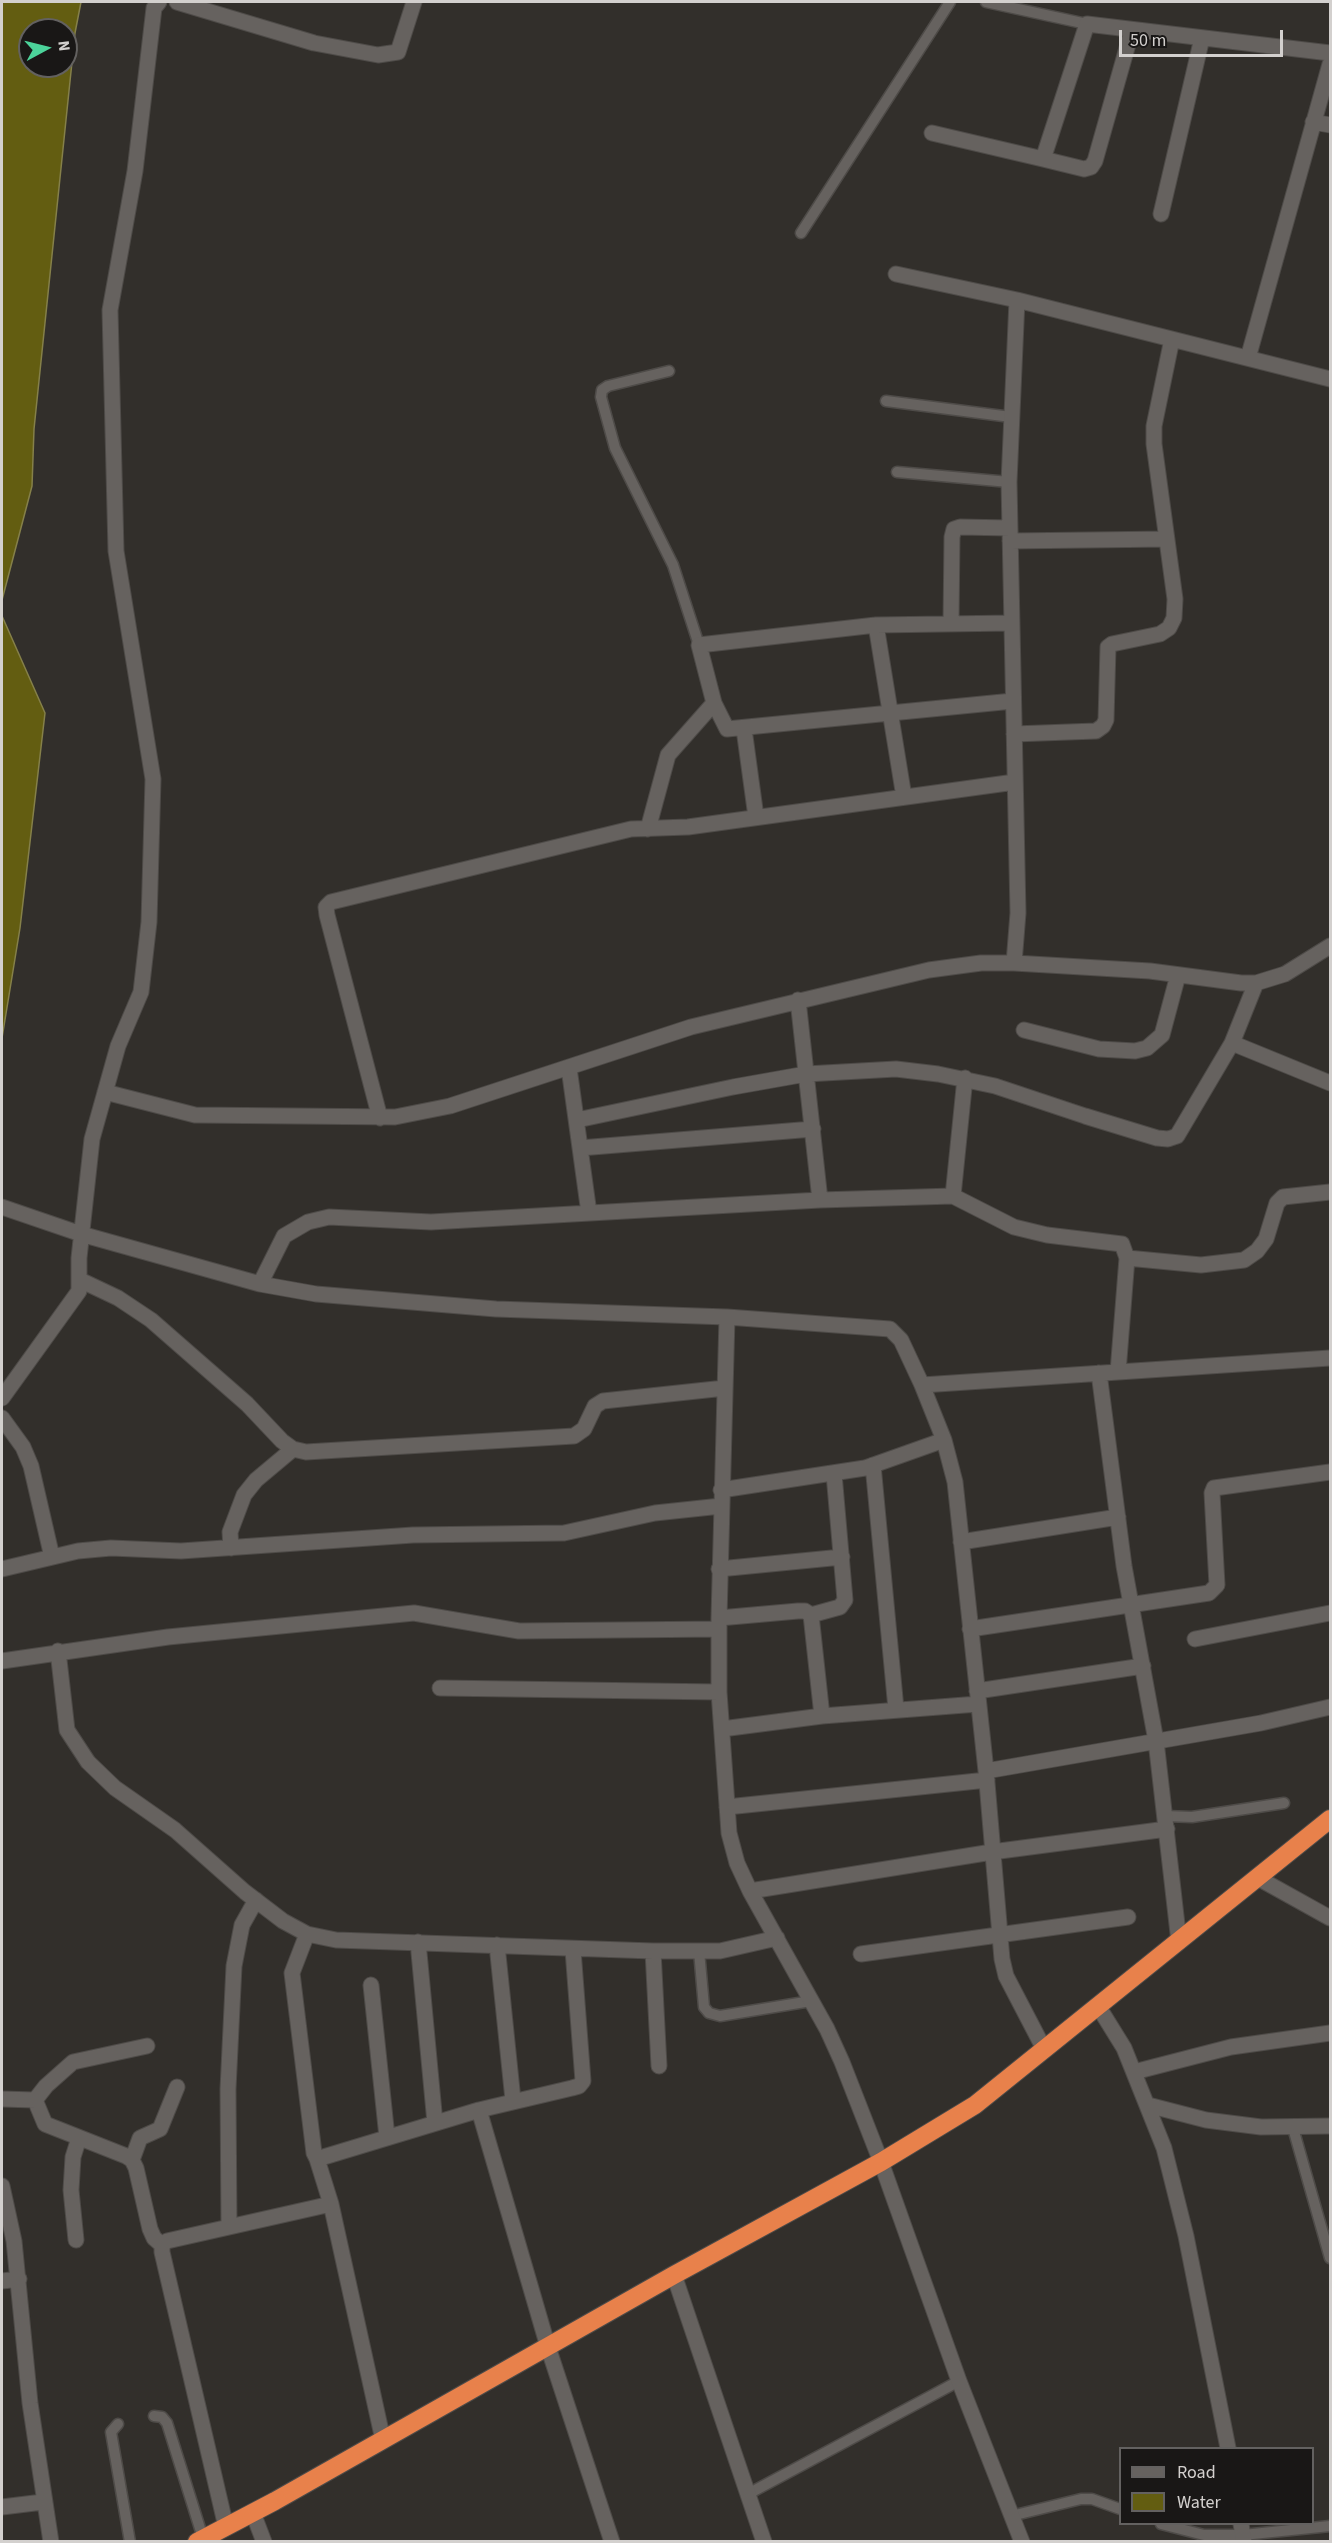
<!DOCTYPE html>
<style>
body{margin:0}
#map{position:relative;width:1332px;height:2543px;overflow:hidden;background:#322f2b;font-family:"Source Sans 3",sans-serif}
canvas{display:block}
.frame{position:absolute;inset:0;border:3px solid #d3d0ce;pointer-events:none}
.legend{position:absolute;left:1119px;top:2447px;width:195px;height:78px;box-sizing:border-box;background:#191716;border:2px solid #636160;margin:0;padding:8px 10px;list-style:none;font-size:18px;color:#d3d0ce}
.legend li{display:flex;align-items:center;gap:12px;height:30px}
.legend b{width:30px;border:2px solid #636160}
.north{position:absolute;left:18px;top:18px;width:60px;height:60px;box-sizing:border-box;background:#191716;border:2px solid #636160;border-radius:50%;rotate:83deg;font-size:16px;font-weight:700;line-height:24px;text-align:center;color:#d3d0ce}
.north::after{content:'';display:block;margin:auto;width:21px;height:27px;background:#4cd39a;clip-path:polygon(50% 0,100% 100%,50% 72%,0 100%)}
.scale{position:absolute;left:1119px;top:30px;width:164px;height:27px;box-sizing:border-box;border:3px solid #d3d0ce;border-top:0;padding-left:8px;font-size:18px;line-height:21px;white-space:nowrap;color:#d3d0ce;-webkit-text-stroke:4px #191716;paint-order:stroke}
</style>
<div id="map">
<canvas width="1332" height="2543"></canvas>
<div class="frame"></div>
<ul class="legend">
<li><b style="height:8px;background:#66625f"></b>Road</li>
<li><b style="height:16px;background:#635d11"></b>Water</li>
</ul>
<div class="north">N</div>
<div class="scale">50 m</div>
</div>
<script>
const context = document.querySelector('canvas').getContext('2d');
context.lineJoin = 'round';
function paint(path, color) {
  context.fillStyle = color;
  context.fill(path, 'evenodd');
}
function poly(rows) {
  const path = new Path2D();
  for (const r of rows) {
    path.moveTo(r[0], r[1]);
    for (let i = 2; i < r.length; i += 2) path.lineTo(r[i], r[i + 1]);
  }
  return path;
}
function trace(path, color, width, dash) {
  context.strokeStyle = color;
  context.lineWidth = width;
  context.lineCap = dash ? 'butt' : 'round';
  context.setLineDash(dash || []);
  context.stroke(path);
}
const water = poly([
 [2,2,81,2,75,33,34,429,32,486,2,600,2,2],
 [30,30,66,30,66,66,30,66,30,30],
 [2,616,45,713,20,928,2,1038,2,616]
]);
paint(water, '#635d11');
trace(water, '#85804a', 1.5);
const lane = poly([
 [986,2,1087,24],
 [801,233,950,2],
 [669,371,608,386,602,390,601,397,615,448,673,565,699,645],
 [886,401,1011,417],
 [897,472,1009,482],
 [1165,1816,1192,1817,1284,1803],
 [699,1951,704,2007,709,2013,720,2016,811,2001],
 [1293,2128,1330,2258],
 [154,2416,162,2417,167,2423,203,2538],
 [118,2424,111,2432,130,2542],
 [748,2494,959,2381],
 [1011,2516,1081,2499,1092,2499,1120,2509],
 [1161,2524,1204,2535,1243,2535,1330,2526]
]);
const street = poly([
 [177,2,314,43,378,55,398,52,414,2],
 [1313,122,1330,125],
 [932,133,1043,159,1087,24,1330,53],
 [1043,159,1084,169,1091,167,1095,161,1132,30],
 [1161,214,1202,38],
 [896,274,1017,300,1330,379],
 [1248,358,1330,64],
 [1010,541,1167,539],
 [951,623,952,537,954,529,960,527,1010,528],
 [1012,623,876,625,699,645,714,703,727,729,1013,701],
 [876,625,904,797],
 [744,729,756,817],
 [1014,734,1096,731,1103,726,1106,720,1108,647,1112,644,1160,634,1169,628,1174,618,1175,599,1154,444,1154,426,1172,339],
 [648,829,668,755,714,703],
 [1014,963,1018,913,1009,482,1017,300],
 [798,1000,820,1200],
 [1024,1030,1099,1049,1135,1051,1147,1048,1162,1035,1178,975],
 [1232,1043,1330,1083],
 [569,1068,589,1213],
 [105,1092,195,1115,395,1117,450,1106,691,1027,929,970,981,963,1014,963,1150,971,1241,983,1256,983,1285,974,1330,946],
 [380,1118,327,915,326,907,331,902,631,829,688,827,1015,782],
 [577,1120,733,1087,806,1074,896,1069,938,1074,995,1086,1085,1116,1157,1138,1168,1139,1177,1136,1232,1043,1256,983],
 [580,1148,813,1129],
 [953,1196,965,1078],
 [2,1207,81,1234,260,1284,316,1294,496,1309,727,1317,890,1329,901,1340,922,1385,1330,1358],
 [1127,1258,1201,1265,1244,1260,1257,1251,1266,1239,1277,1203,1283,1197,1330,1192],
 [80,1280,118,1298,151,1320,247,1404,282,1441,293,1449,306,1452,574,1436,584,1429,595,1406,603,1401,725,1388],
 [260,1284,284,1236,308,1222,329,1217,431,1222,820,1200,953,1196,1014,1227,1047,1235,1122,1244,1127,1258,1118,1372],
 [727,1317,719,1618,719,1692,729,1833,737,1863,750,1891,827,2029,842,2062,881,2162,959,2381,1022,2542],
 [1099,1373,1124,1566,1156,1741,1179,1942],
 [922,1385,944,1440,955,1482,986,1771,1002,1959,1006,1976,1044,2049],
 [2,1398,79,1291,79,1258,92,1139,118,1046,141,992,149,922,153,779,116,551,110,310,135,171,154,8,159,2],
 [2,1418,23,1447,31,1466,52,1557],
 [873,1465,896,1709],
 [721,1490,865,1468,944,1440],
 [961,1542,1118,1517],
 [231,1548,230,1532,244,1495,256,1480,293,1449],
 [2,1569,78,1551,111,1548,181,1551,413,1535,564,1533,655,1513,721,1506],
 [719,1569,842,1557],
 [811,1615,840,1607,845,1600,834,1474],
 [719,1618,798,1611,805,1611,811,1615,822,1716],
 [970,1629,1209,1593,1217,1585,1212,1493,1214,1488,1330,1472],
 [1195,1639,1330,1613],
 [58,1651,67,1730,88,1762,115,1788,175,1830,245,1892,283,1921,307,1934,336,1940,653,1951,720,1951,777,1938],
 [2,1661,168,1637,414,1613,519,1631,719,1629],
 [440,1688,719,1692],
 [977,1691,1143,1666],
 [722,1729,822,1716,978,1704],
 [986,1771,1261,1723,1330,1707],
 [727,1807,987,1780],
 [1258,1878,1330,1918],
 [750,1891,992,1852,1167,1829],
 [307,1934,292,1973,314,2153,317,2159,479,2110,548,2347,612,2542],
 [418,1942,435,2123],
 [497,1945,513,2100],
 [653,1951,659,2066],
 [861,1954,1128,1917],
 [371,1985,387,2137],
 [1098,2006,1124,2048,1164,2148,1186,2236,1228,2448],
 [1134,2072,1231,2047,1330,2033],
 [2,2099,35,2100,45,2124,126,2156,132,2160,136,2168,150,2229,154,2238,162,2245],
 [35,2100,46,2086,73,2062,147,2046],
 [1148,2105,1206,2120,1261,2127,1330,2126],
 [479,2110,572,2088,579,2086,583,2081,573,1950],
 [317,2159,331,2204,383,2440],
 [132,2160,140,2138,160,2129,177,2087],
 [2,2186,14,2241,30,2403,51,2542],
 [229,2227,228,2089,234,1966,242,1925,256,1900],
 [76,2240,71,2190,73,2157,79,2138],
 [674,2275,764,2542],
 [2,2281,19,2279],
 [2,2507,43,2502],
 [253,2513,264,2542],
 [1241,2524,1244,2542],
 [226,2527,162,2252,162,2245,167,2241,331,2204]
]);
const highway = poly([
 [197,2542,275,2501,674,2275,881,2162,975,2105,1330,1819]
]);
trace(lane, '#4e4b48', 13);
trace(street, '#4e4b48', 17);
trace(highway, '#4e4b48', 20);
trace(lane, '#66625f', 10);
trace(street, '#66625f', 15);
trace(highway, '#e8814b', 18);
</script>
